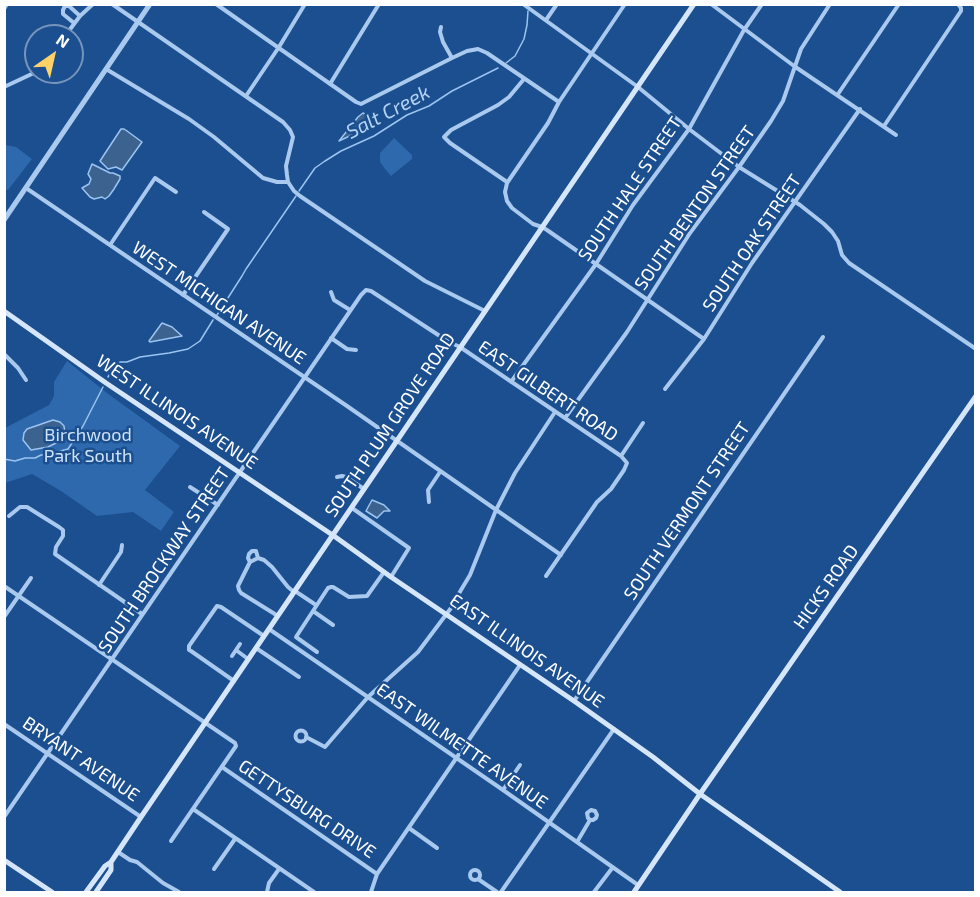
<!DOCTYPE html>
<style>
body{margin:0}
#map{position:relative;width:980px;height:897px;overflow:hidden;background:#1b4f8f;font-family:"Exo 2",sans-serif}
canvas{display:block}
.frame{position:absolute;inset:0;border:6px solid #fff;pointer-events:none}
.north{position:absolute;left:24px;top:24px;width:60px;height:60px;box-sizing:border-box;background:#1b4f8f;border:2px solid #7695bc;border-radius:50%;rotate:34deg;font-size:16px;font-weight:700;line-height:24px;text-align:center;color:#fff}
.north::after{content:'';display:block;margin:auto;width:21px;height:27px;background:#ffd166;clip-path:polygon(50% 0,100% 100%,50% 72%,0 100%)}
</style>
<div id="map">
<canvas width="980" height="897"></canvas>
<div class="frame"></div>
<div class="north">N</div>
</div>
<script>
const context = document.querySelector('canvas').getContext('2d');
context.lineJoin = 'round';
function paint(path, color) {
  context.fillStyle = color;
  context.fill(path, 'evenodd');
}
function poly(rows) {
  const path = new Path2D();
  for (const r of rows) {
    if (r.length === 3) {
      path.moveTo(r[0] + r[2], r[1]);
      path.arc(r[0], r[1], r[2], 0, 2 * Math.PI);
      continue;
    }
    path.moveTo(r[0], r[1]);
    for (let i = 2; i < r.length; i += 2) path.lineTo(r[i], r[i + 1]);
  }
  return path;
}
function trace(path, color, width, dash) {
  context.strokeStyle = color;
  context.lineWidth = width;
  context.lineCap = dash ? 'butt' : 'round';
  context.setLineDash(dash || []);
  context.stroke(path);
}
function drawText(font, color, halo, rows, align = 'center') {
  context.font = font + ' "Exo 2",sans-serif';
  context.lineWidth = 5;
  context.setLineDash([]);
  context.textBaseline = 'middle';
  context.strokeStyle = halo;
  context.fillStyle = color;
  for (const [text, x, y, turn = 0] of rows) {
    context.save();
    context.translate(x, y);
    context.rotate((+turn || 0) * Math.PI / 180);
    context.textAlign = isNaN(turn) ? turn : align;
    if (halo) context.strokeText(text, 0, 0);
    context.fillText(text, 0, 0);
    context.restore();
  }
}
paint(poly([
 [394,138,412,155,412,159,391,176,385,169,380,162,380,153],
 [6,145,16,147,32,159,8,190,4,189,4,146],
 [67,361,107,393,180,446,145,490,174,512,161,531,133,512,97,516,61,491,32,474,5,483,5,428,49,405,54,396,54,382]
]), '#2e69ad');
const water = poly([
 [363,113,374,120,354,134,339,141,358,117,363,113],
 [121,129,124,129,127,131,142,142,122,170,116,167,108,169,100,161,121,129],
 [92,164,110,173,113,173,120,176,120,179,114,189,109,196,105,199,102,197,94,199,90,197,82,188,89,184,91,179,88,174,92,164],
 [162,323,172,327,182,336,150,342,149,341,162,323],
 [53,420,60,422,64,426,65,434,60,441,48,447,31,450,23,440,24,433,27,429,53,420],
 [372,500,384,505,390,511,384,511,377,518,366,511,372,500]
]);
paint(water, '#3c6290');
trace(water, '#9cc4f0', 1.5);
trace(poly([
 [506,63,515,56,524,39,527,25,528,11],
 [299,191,315,168,325,161,341,151,374,136,407,115,429,106,452,91,498,68],
 [217,315,242,276,246,269,296,196],
 [108,377,111,372,120,362,127,362,140,357,169,353,188,349,200,341,213,320],
 [4,459,15,461,25,458,35,458,41,455,46,455,68,449,83,426,103,387]
]), '#9cc4f0', 1.5);
trace(poly([
 [112,4,283,122,290,130,293,137,286,166,287,175,288,182,294,191,300,196,425,281,485,311],
 [216,4,356,102,361,104,452,58,467,51,478,49,487,53,559,102],
 [523,4,638,87,689,129,739,167,800,205,824,224,832,232,838,241,842,255,849,263,976,349],
 [625,4,559,102,548,123,507,183,505,192,507,201,512,208,533,224,542,227,547,230,704,339],
 [711,4,794,66,896,135],
 [4,9,7,4],
 [546,20,557,4],
 [74,23,63,14,63,10,65,6,69,6,80,16],
 [441,27,440,32,443,42,452,58],
 [65,36,80,16,93,4],
 [106,69,189,119,214,137,263,178,277,182,288,182],
 [330,84,379,4],
 [4,87,36,72],
 [838,94,899,4],
 [246,96,279,47,305,4],
 [884,126,961,11,961,8,958,4],
 [507,182,450,143,444,137,451,130,498,105,509,97,524,79],
 [26,188,347,406,561,555],
 [110,245,155,178,176,192],
 [331,292,334,300,350,310],
 [183,295,228,229,204,212],
 [331,338,347,349,356,350],
 [4,354,18,368,26,380],
 [511,382,596,264,633,205,689,129,744,30,762,4],
 [665,389,704,339,752,263,860,109],
 [565,418,627,332,690,233,739,167,771,121,783,101,801,49,830,4],
 [337,477,342,476,346,477,364,489],
 [190,487,218,505],
 [429,502,428,490,440,472],
 [352,508,409,548,391,577],
 [9,516,20,507,27,507,59,527,63,530,63,536,56,547,55,554,142,614],
 [250,562,248,558,249,554,252,551,256,551,258,558],
 [546,576,597,502,611,489,624,470,627,463,621,456,643,423],
 [99,585,121,552,122,545],
 [4,586,235,743,236,746,171,841],
 [295,591,316,605],
 [313,611,333,625],
 [278,616,241,593,239,590,238,586,250,562,258,558,264,560,272,567,288,587,294,592],
 [4,617,31,578],
 [269,629,503,790,638,885],
 [240,644,236,650,248,659],
 [256,648,299,677],
 [317,652,296,637,328,588,331,587,333,587,349,597,367,596,384,572],
 [232,656,236,650],
 [234,681,191,651,189,650,189,646,217,606,221,607,264,636],
 [574,701,823,337],
 [4,724,141,817],
 [301,736,5.5],
 [306,737,325,747,368,697,418,652,451,608,461,590,470,575,496,510,515,473,555,412],
 [222,767,377,874],
 [503,790,520,765],
 [193,809,314,892],
 [4,817,361,295,366,290,371,291,449,342,460,347,621,456],
 [409,828,437,848],
 [577,842,590,820,593,820,596,818,597,815,595,811,591,810,587,813,588,818,590,820],
 [118,852,130,860,137,862,163,883,179,892],
 [214,869,235,839],
 [475,875,5],
 [478,879,497,892],
 [267,892,269,883,279,869],
 [371,892,377,874,520,665],
 [501,892,614,729],
 [594,892,613,867]
]), '#a9c9ee', 4);
trace(poly([
 [4,220,150,4]
]), '#a9c9ee', 5);
trace(poly([
 [4,311,106,383,334,536,391,577,574,701,653,757,700,794,840,892],
 [4,860,52,892],
 [86,892,105,866,111,862],
 [96,892,111,870,111,862,141,817,694,4],
 [634,892,700,794,976,396]
]), '#d6e6fa', 5);
trace(poly([
 [973,4,976,9]
]), '#fff', 1.5, [10, 4.5]);
drawText('18px', '#fff', '#1b4f8f', [
 ["SOUTH HALE STREET",630,189,-56],
 ["SOUTH BENTON STREET",695,208,-55],
 ["SOUTH OAK STREET",752,243,-56],
 ["WEST MICHIGAN AVENUE",219,303,34],
 ["EAST GILBERT ROAD",548,391,34],
 ["WEST ILLINOIS AVENUE",177,412,34],
 ["SOUTH PLUM GROVE ROAD",390,425,-56],
 ["SOUTH VERMONT STREET",687,511,-56],
 ["SOUTH BROCKWAY STREET",164,560,-56],
 ["HICKS ROAD",826,587,-55],
 ["EAST ILLINOIS AVENUE",527,651,35],
 ["EAST WILMETTE AVENUE",462,746,35],
 ["BRYANT AVENUE",81,759,34],
 ["GETTYSBURG DRIVE",307,809,34]
]);
drawText('18px', '#cfe3fa', '#1b4f8f', [
 ["Birchwood",88,435],
 ["Park South",88,456]
]);
drawText('italic 20px', '#b5d3f5', '#1b4f8f', [
 ["Salt Creek",388,112,-28]
]);
</script>
